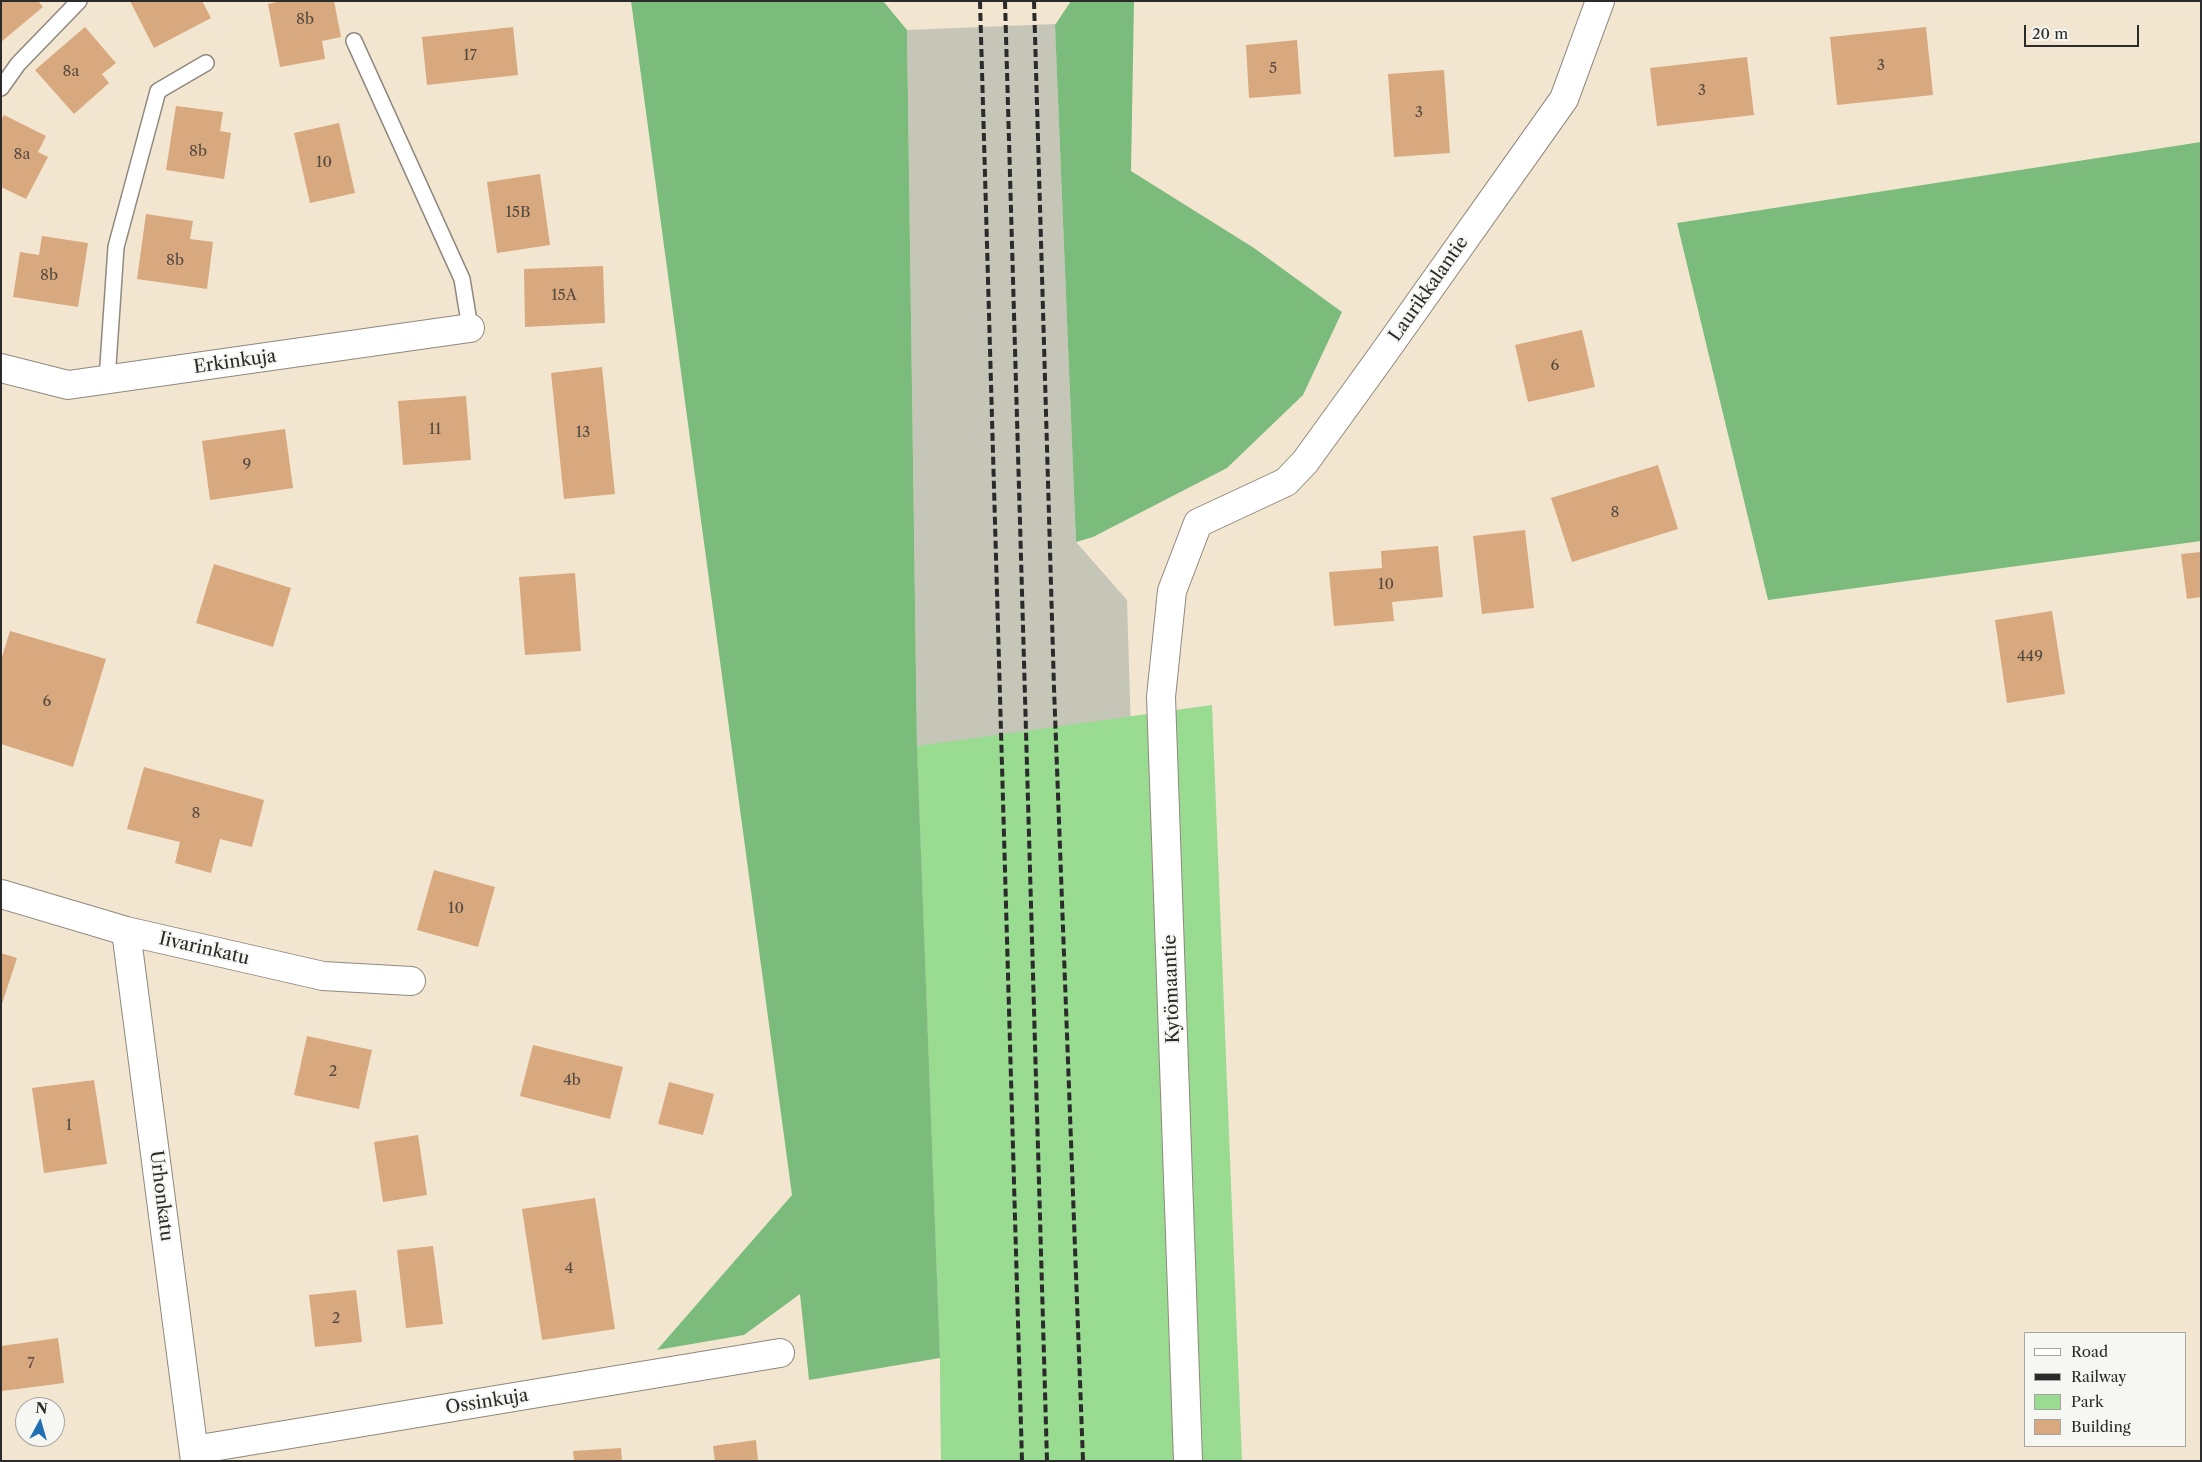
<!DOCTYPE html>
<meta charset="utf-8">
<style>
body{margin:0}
#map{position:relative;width:2202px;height:1462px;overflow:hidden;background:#f3e6d1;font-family:"Libre Caslon Text",serif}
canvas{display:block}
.frame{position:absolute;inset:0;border:2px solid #2b2b2b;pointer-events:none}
.legend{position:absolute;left:2024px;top:1332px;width:162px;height:115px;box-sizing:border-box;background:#f6f6f2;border:1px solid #a5a5a2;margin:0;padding:6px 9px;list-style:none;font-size:15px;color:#2b2b2b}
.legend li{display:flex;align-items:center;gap:10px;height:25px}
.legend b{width:25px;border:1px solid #a5a5a2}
.north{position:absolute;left:15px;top:1397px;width:50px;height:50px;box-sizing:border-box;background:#f6f6f2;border:1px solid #a5a5a2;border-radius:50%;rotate:6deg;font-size:14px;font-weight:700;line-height:20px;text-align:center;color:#2b2b2b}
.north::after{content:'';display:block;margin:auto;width:18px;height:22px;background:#1f6fb2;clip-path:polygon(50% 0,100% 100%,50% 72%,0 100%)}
.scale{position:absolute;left:2024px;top:25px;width:115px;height:22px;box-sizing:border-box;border:2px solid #2b2b2b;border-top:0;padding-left:6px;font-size:15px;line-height:18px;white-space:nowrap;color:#2b2b2b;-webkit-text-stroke:4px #f6f6f2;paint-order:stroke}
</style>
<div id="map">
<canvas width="2202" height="1462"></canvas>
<div class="frame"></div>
<ul class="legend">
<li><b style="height:6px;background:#fff"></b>Road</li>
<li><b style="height:6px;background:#2b2b2b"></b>Railway</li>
<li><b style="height:14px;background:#9adb92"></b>Park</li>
<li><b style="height:14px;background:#d8a87f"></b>Building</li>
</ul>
<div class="north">N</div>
<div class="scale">20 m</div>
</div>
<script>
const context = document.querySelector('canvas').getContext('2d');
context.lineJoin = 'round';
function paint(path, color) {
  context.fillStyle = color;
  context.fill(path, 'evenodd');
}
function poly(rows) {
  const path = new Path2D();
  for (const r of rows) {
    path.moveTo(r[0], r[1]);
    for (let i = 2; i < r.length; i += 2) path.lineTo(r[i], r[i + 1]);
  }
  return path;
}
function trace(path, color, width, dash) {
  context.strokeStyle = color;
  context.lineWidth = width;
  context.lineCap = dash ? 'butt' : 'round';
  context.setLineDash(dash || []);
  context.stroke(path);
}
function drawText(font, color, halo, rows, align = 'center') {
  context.font = font + ' "Libre Caslon Text",serif';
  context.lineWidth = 4;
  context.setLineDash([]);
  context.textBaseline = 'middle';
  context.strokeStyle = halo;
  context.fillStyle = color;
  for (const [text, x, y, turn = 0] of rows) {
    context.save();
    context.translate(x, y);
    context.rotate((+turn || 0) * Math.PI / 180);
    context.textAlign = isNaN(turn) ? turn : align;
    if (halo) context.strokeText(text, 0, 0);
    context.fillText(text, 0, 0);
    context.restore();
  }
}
paint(poly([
 [1055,24,1076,542,1127,600,1153,1461,941,1461,940,1358,917,746,907,30]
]), '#c5c5b8');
paint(poly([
 [1212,705,1242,1461,941,1461,940,1358,917,746]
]), '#9adb92');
paint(poly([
 [631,1,883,1,907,30,917,746,940,1358,809,1380,800,1294,744,1335,657,1350,792,1195],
 [1071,1,1134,1,1131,171,1254,248,1342,312,1303,395,1227,468,1093,537,1076,542,1055,25],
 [2201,142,2201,541,1768,600,1677,223]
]), '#7bbb7c');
paint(poly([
 [1,1,38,1,43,7,1,42],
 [130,1,202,1,211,18,154,48],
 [282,1,334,1,341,37,322,41,325,59,280,67,268,4],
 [85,27,116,63,102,74,109,83,74,114,35,70],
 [513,27,518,75,427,85,422,37],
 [1926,27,1933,95,1837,105,1830,37],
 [1297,40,1301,94,1249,98,1246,45],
 [1747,57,1754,115,1657,126,1650,68],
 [1444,70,1450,153,1394,157,1388,74],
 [176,106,223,112,220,131,231,133,224,179,166,170],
 [4,115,46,136,38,152,48,157,26,199,1,187,1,120],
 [339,123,355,193,310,203,294,133],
 [540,174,550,245,497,253,487,182],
 [146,214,193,221,190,239,213,242,207,289,137,279],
 [42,236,88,243,78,307,13,297,20,252,39,255],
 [603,266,605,323,525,327,524,269],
 [1582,330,1595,387,1528,402,1515,345],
 [602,367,615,494,564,499,551,373],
 [466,396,471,460,403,465,398,401],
 [285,429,293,488,210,500,202,441],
 [1658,465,1678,529,1572,562,1551,498],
 [1525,530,1534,608,1482,614,1473,536],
 [1438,546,1443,597,1392,602,1394,621,1334,626,1329,572,1382,568,1381,551],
 [2201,552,2201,597,2187,599,2181,554],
 [214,564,291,588,273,647,196,623],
 [575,573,581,651,525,655,519,577],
 [2052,611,2065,694,2007,703,1995,620],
 [10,631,106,659,73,767,1,744,1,660],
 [144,767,264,800,252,847,220,839,211,873,175,863,180,842,127,829],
 [434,870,495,887,478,947,417,930],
 [1,953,17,958,2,1004,1,1004],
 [307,1036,372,1050,359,1109,294,1095],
 [533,1045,623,1067,610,1119,520,1096],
 [94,1080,107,1164,44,1173,32,1088],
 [669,1082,714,1094,703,1135,658,1124],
 [418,1135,427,1195,383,1202,374,1142],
 [595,1198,615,1329,542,1340,522,1209],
 [433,1246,443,1324,406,1328,397,1250],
 [356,1290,362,1342,315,1347,309,1295],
 [58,1338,64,1383,2,1391,1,1346],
 [756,1440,758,1461,715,1461,713,1446],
 [621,1448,622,1461,574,1461,573,1451]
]), '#d8a87f');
const lane = poly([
 [354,41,462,279,470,328],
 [1,88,18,64,79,1],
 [107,380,116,247,158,91,206,63]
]);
const street = poly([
 [1,368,68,385,470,328],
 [1,894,126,931,323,976,411,981],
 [126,931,195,1461],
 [194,1450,780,1353],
 [1188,1461,1161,697,1172,591,1198,523,1286,482,1305,462,1381,357,1564,99,1600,1]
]);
trace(lane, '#8f887e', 18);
trace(street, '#8f887e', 30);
trace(lane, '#fff', 15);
trace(street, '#fff', 28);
trace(poly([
 [980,1,1022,1461],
 [1005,1,1047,1461],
 [1034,1,1054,688,1083,1461]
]), '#2b2b2b', 4, [8, 4]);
drawText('15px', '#564a40', null, [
 ["8b",305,20],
 ["17",470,56],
 ["3",1881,66],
 ["5",1273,69],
 ["8a",71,72],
 ["3",1702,91],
 ["3",1419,113],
 ["8b",198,152],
 ["8a",22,155],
 ["10",324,163],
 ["15B",518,213],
 ["8b",175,261],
 ["8b",49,276],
 ["15A",564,296],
 ["6",1555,366],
 ["11",435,430],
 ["13",583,433],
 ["9",247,465],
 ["8",1615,513],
 ["10",1386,585],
 ["449",2030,657],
 ["6",47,702],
 ["8",196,814],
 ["10",456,909],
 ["2",333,1072],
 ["4b",572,1081],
 ["1",69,1126],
 ["4",569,1269],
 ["2",336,1319],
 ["7",31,1364]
]);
drawText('18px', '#2b2b2b', '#f6f6f2', [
 ["Laurikkalantie",1429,289,-55],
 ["Erkinkuja",235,362,-8],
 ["Iivarinkatu",204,949,13],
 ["Kytömaantie",1172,989,-92],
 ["Urhonkatu",161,1196,83],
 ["Ossinkuja",487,1402,-9]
]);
</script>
